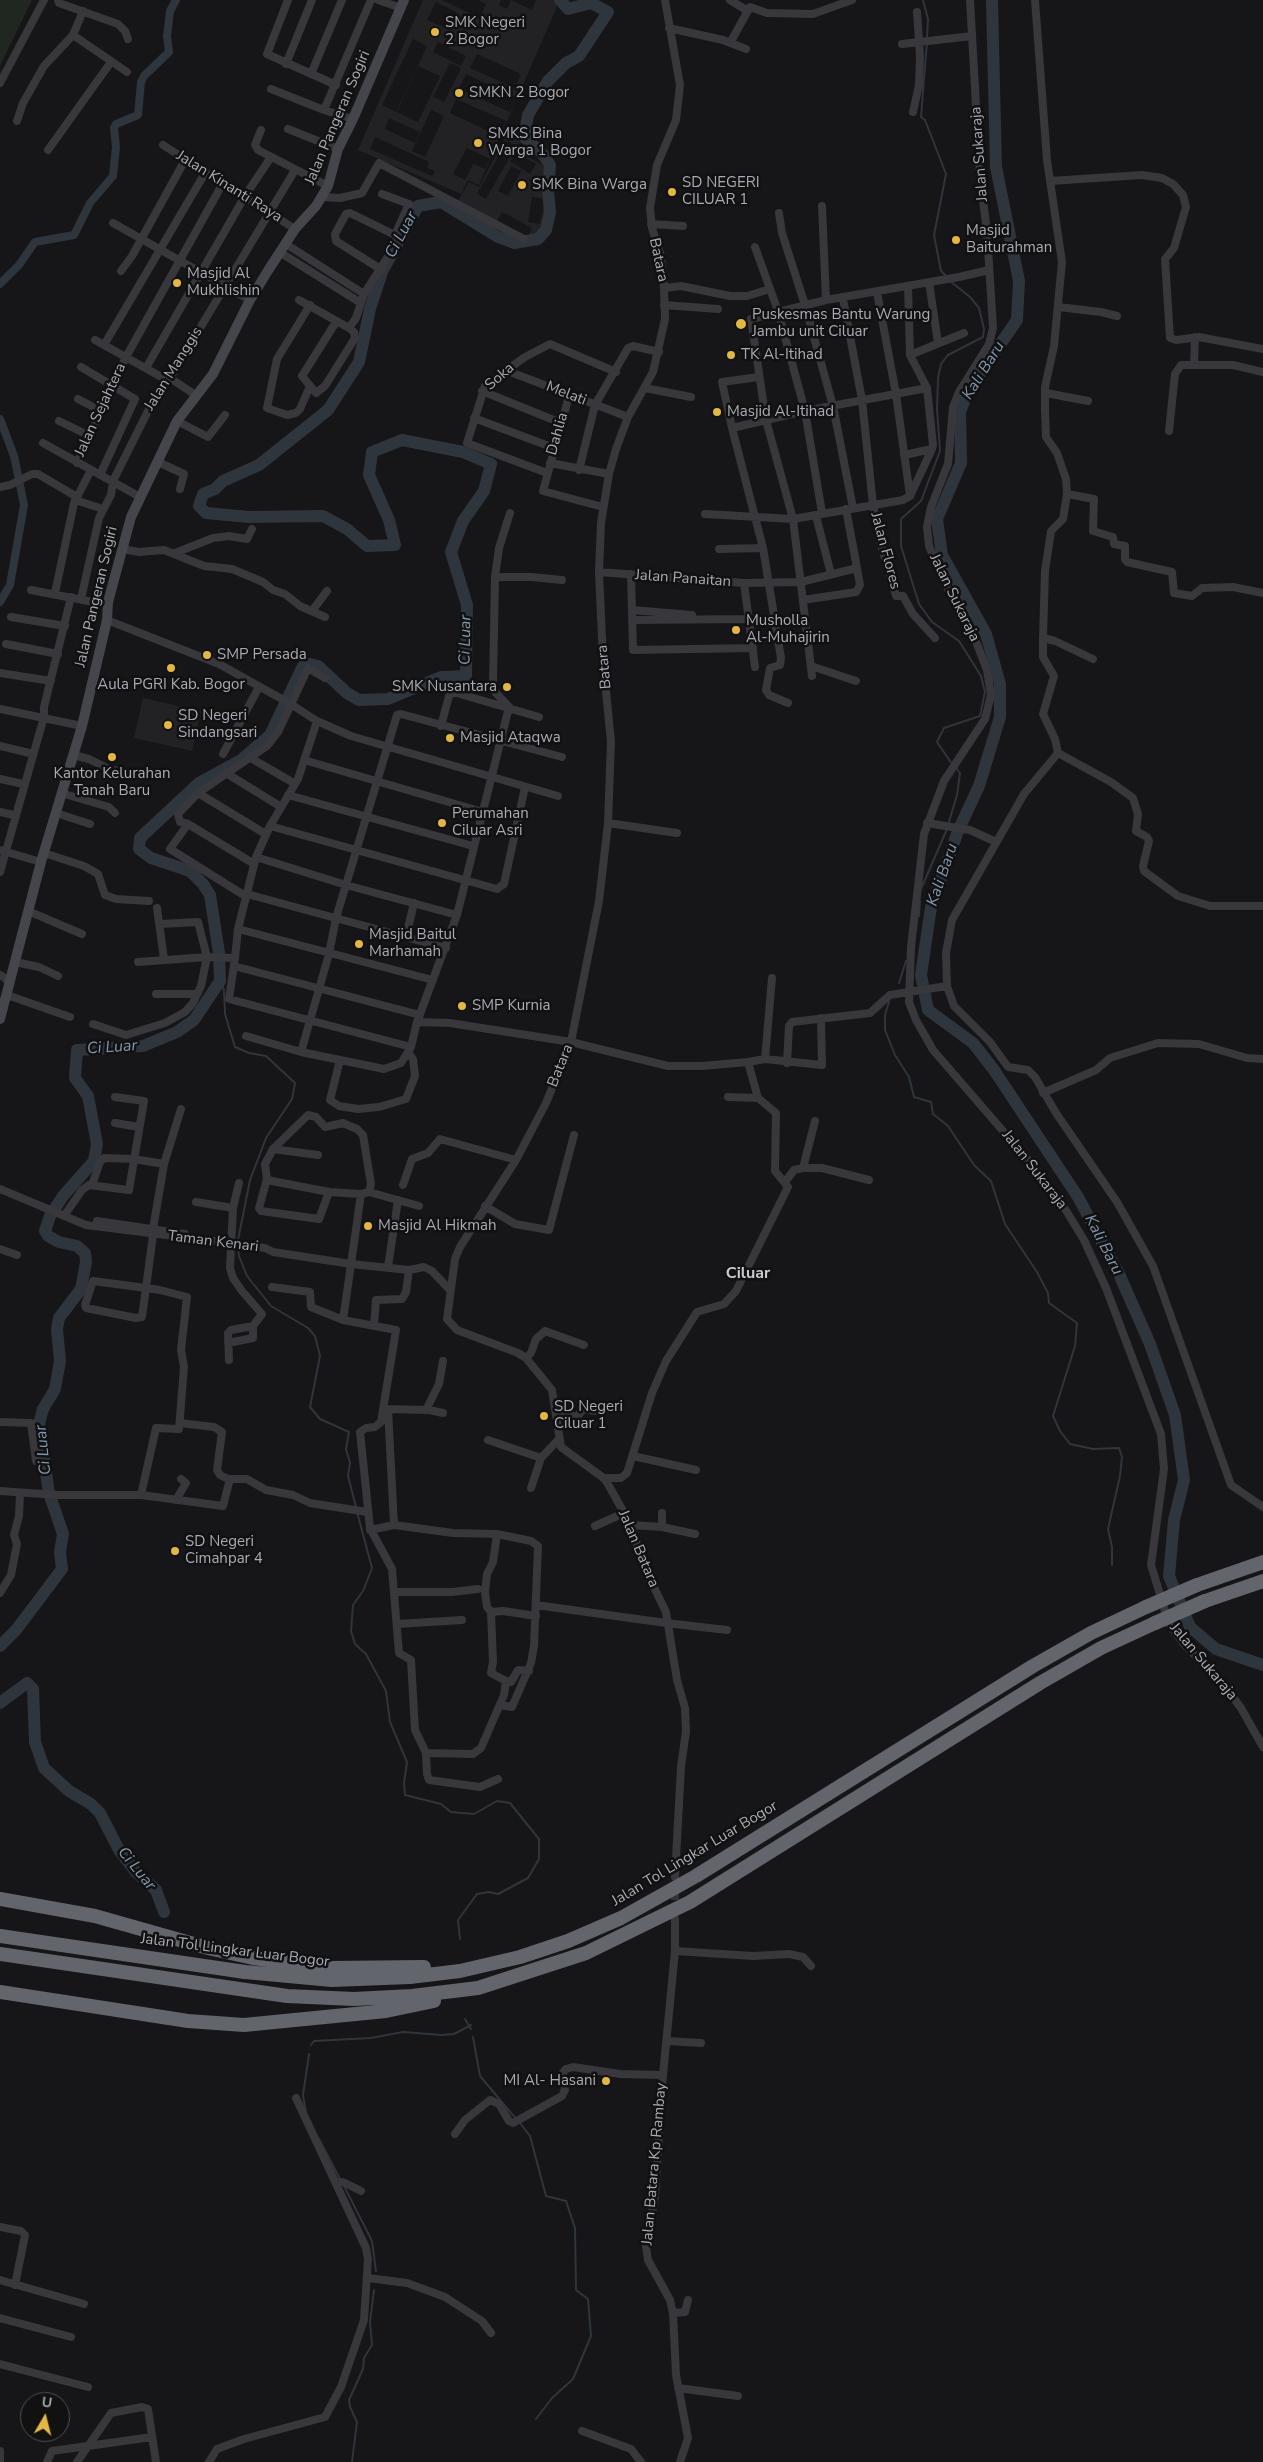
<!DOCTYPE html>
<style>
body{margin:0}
#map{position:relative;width:1263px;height:2462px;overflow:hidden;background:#161517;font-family:"Nunito Sans",sans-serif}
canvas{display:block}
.north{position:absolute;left:20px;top:2392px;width:50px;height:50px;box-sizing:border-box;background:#111112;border:1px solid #4e4f54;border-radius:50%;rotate:8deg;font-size:14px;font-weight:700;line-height:20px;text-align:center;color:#a9acb6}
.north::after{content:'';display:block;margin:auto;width:18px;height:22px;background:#e3b842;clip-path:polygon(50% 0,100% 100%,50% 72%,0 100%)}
</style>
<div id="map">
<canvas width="1263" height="2462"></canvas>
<div class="north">U</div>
</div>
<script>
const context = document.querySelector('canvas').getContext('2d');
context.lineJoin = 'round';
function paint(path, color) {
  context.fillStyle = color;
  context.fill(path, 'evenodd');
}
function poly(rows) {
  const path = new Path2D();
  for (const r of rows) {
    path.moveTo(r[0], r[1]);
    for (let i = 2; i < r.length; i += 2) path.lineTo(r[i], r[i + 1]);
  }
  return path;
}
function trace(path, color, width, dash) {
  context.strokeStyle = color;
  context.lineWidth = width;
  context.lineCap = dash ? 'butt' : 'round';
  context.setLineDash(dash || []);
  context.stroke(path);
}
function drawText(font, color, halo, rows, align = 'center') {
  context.font = font + ' "Nunito Sans",sans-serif';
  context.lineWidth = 5;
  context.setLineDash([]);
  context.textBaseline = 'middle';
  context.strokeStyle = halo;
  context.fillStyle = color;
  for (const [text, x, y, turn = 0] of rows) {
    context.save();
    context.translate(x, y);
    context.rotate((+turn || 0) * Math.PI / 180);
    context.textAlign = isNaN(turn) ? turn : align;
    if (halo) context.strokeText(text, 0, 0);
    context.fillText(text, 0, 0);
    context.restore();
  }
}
paint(poly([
 [423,0,442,0,480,18,486,4,478,0,501,0,499,5,507,9,511,0,532,10,536,0,560,0,479,185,468,180,461,194,358,150],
 [436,2,456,12,448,29,427,20],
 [413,39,427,46,396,112,382,105],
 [438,42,466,56,461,66,433,52],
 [477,54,521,74,515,88,470,68],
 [450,63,461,68,444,102,433,97],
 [418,66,440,76,418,122,397,112],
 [466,74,517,98,510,112,459,89],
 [456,99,506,121,499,136,450,113],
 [431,110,444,116,425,157,412,151],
 [389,118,420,132,415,143,385,129],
 [375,137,429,162,427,168,435,171,432,176,370,149],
 [467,148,490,159,485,169,473,164,465,180,453,174],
 [511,126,525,134,516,150,544,166,549,201,545,227,536,243,457,203,469,182,479,187],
 [507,141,516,146,486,199,477,194],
 [516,152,536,164,530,174,510,161],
 [511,166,521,171,508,196,498,191],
 [532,197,545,199,540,224,528,222],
 [502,212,532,228,528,237,497,221],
 [143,698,201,711,192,751,134,738]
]), '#222224');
paint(poly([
 [0,0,32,0,0,66]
]), '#202721');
trace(poly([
 [923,0,928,19,927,38],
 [927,42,921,117,925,120,946,174,934,235,941,271,947,277],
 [950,281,970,297,979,308,984,329,983,337,948,355,941,364,938,378,937,409,940,451,921,501,901,519,901,546,919,604,932,622,959,641,981,676,985,692,980,716,944,728,937,742,952,764],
 [990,672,997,670],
 [948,825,957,795,960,773,956,768],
 [921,889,947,829],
 [919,916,920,901],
 [220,981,224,990,225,1014,235,1047,249,1053,266,1056,295,1083,292,1099,266,1138,250,1180,238,1240],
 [899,983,906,961],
 [889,1002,885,1015,885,1030,895,1055,909,1077,914,1097,931,1102,933,1114,948,1126,974,1165,991,1181,1005,1224,1037,1272,1048,1293,1049,1303,1077,1323,1075,1346,1053,1416,1060,1431,1070,1444,1093,1449,1119,1448,1122,1457,1120,1476,1108,1529,1112,1547,1112,1565],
 [238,1248,239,1256,247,1276,271,1306,308,1328,315,1336,320,1356,310,1407,320,1419,349,1432,346,1449,350,1463,348,1476,356,1507],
 [357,1512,372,1568,363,1591,353,1605,351,1631,355,1644,366,1654,386,1691,390,1722,407,1762,404,1783,405,1795,441,1804,451,1812,474,1814,497,1801,510,1803,539,1839,539,1859,528,1878,498,1894,489,1892,477,1894,458,1920,460,1939],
 [465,2019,471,2029],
 [473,2037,480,2076,517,2120],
 [311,2045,314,2041,371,2038,403,2032,442,2035,454,2034,471,2025],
 [306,2113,303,2095,309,2054],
 [520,2123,530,2136,546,2196,566,2201,575,2228,576,2290,588,2299,591,2336,573,2379,552,2398,536,2419],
 [319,2139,340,2179],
 [344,2186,372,2241,376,2271],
 [352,2462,357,2422,350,2407,349,2400,363,2369,364,2358,372,2345,370,2322,374,2290]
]), '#2f353c', 2);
trace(poly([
 [0,284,19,265,35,242,74,235,90,203,113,176,116,147,114,128,116,124,138,115,141,82,144,76,169,52,167,36,170,11,176,0],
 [0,419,14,456,24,505,10,585,0,602]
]), '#2f353c', 8);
trace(poly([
 [992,0,996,167,1019,281,1017,320,968,391,960,412,961,463,937,519,942,555,986,634,1000,684,1000,717,979,786,958,831,931,907,921,975,928,1010,973,1043,994,1070,1078,1197,1119,1274,1150,1344,1175,1415,1184,1480,1174,1520,1169,1576,1190,1627,1216,1649,1263,1665],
 [0,1646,16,1630,62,1569,60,1552,63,1534,49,1493,39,1424,43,1409,55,1389,60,1361,57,1329,59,1318,81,1289,86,1262,85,1253,77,1246,59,1242,48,1236,45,1231,50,1216,63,1196,94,1161,97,1144,88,1096,75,1078,77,1050,143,1046,177,1032,194,1020,220,981,219,953,210,895,203,884,190,871,151,858,139,849,140,838,199,783,241,760,270,735,303,666,310,664,318,666,347,693,359,700,388,699,441,677,466,676,467,605,451,552,463,521,484,491,491,464,463,452,402,440,372,452,369,475,389,520,395,545,367,546,347,529,323,516,249,517,206,513,199,506,203,494,215,489,223,481,259,465,328,410,359,362,370,309,382,272,418,206,441,202,498,237,514,243,538,239,546,230,550,212,548,190,550,165,542,153,524,137,528,115,548,81,566,63,579,56,608,12,591,3,568,9,560,0],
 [0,1703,27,1683,33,1689,35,1742,44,1768,69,1791,91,1804,100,1813,119,1850,136,1872,156,1890,164,1912]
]), '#2f353c', 12);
trace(poly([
 [675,1912,675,1886]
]), '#333337', 8, [8, 4]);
trace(poly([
 [58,0,59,3,118,24,125,31,128,39],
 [288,0,267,54,336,85],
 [378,0,401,8],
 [665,0,680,85,676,120,657,165,650,208,652,228,661,256,664,288,665,319,653,372,628,417,616,449,609,474,601,523,599,572,603,660,611,742,608,823,599,901,571,1042,546,1103,516,1160,460,1247,455,1259,447,1319,457,1330,518,1353,526,1358,552,1390,561,1447,605,1479,631,1525,644,1567,666,1612,677,1680,685,1708,686,1731,681,1767,675,1877],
 [730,0,748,11],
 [970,0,980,176,987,232,993,328,989,344,959,392,953,407,948,464,931,507,927,527,929,546,942,578,977,644,987,670,991,695,985,719,944,781,924,834,911,947,909,1002,916,1020,933,1050,1035,1168,1067,1212,1084,1240,1106,1288,1161,1434,1164,1469,1151,1565,1169,1624,1183,1643,1224,1685,1241,1708,1263,1747],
 [1035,0,1047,160,1062,262,1054,346,1045,387,1045,410,1046,437,1057,453,1066,479,1067,494,1063,519,1051,531,1045,571,1043,638,1043,657,1054,676,1043,714,1055,739,1058,753,1024,794,952,920,946,953,947,986,954,1006,990,1042,1008,1067,1028,1070,1035,1077,1056,1113,1117,1202,1153,1266,1231,1485,1263,1507],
 [669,28,723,40,746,49],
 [73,35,127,72],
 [730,43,750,7,767,13,813,14,852,0],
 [902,44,972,36],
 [286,64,312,0],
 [311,74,342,0],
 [0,83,44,0],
 [271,89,324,110,353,119],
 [324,110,371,0],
 [913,112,919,85,920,56,917,12],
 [17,121,23,103,44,66,73,35,83,11],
 [288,129,338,149],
 [261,130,255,145,258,150,328,186],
 [163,145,295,229],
 [48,150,111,62],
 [1050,181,1142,175,1162,178,1173,184,1183,195,1186,207,1174,248,1165,259,1170,338,1176,340,1199,337,1263,349],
 [321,197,340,198,362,193,379,163,524,239],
 [822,206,826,300],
 [779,213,782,233,805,305,833,406,853,508],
 [113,223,250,300],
 [651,224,683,226],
 [286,244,364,294],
 [755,247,778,311,805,411,822,513],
 [281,253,361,303],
 [382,270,336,241,335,234,346,214,350,213,395,235],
 [121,271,132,256,185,160],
 [929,282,938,343],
 [664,288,681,286,730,296,747,296,770,289],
 [877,292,896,394,910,496],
 [843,299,862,400,873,505,880,541,896,596,903,596,913,614,935,638],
 [299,300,349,328],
 [664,305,718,309],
 [1058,307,1101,312,1117,316],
 [336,322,302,376,316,393,325,386,355,338,354,332,349,328,356,318,364,294,391,252,397,238,395,235,409,204,382,194],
 [95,340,165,379],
 [104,345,205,173],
 [910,355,964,333],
 [1194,365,1195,337],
 [81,367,135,399,100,475],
 [146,368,245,196,271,157],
 [505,370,628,417],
 [170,378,197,396],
 [310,386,300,409,296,413,287,415,267,408,277,359,310,305],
 [645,388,691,397],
 [482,391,561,423],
 [1046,393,1088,401],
 [569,396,543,491,603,507],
 [78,399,101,411],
 [474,418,554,448],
 [59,421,90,436],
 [177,421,208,437,225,415],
 [732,428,722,382,759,377],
 [1169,431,1175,374,1181,365,1233,365,1263,372],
 [43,443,140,497],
 [904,455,932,449,933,445,927,388,910,355,908,286],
 [158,462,184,474,180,489],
 [77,463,126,357,223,183],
 [550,463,609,474],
 [579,470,595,405,628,348,633,346,659,352],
 [547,473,467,443,485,386,525,357,550,344,616,372],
 [0,487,10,485,32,474,38,474,77,497],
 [1067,494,1094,499,1093,531,1113,537,1114,544,1125,546,1125,559,1127,562,1172,572,1174,593,1192,596,1202,588,1233,587,1263,593],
 [75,500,103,509],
 [705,514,793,519,903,500,910,496,932,449],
 [816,516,831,574],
 [122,549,139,552,164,550,204,566,232,569,263,582,273,590,285,594,300,606,325,617],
 [719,549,763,548],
 [175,553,213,538,229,536,247,539,252,529],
 [599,572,744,583,801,582,857,568,846,509],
 [631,574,633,650,753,648],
 [495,577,532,577,562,580],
 [744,583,755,667],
 [31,590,93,602,108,602],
 [55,593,74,503,91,470],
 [81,599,99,518,111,495,113,481,150,407,165,379,170,378,295,170],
 [803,600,856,592,860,585,857,568],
 [632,610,692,615],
 [312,611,327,591],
 [11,617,65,626],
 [107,620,219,664,289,703,317,721,351,736,558,796],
 [632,620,749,619],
 [1043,638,1055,641,1093,659],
 [6,644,58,654],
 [811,666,856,681],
 [0,673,51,681],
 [812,676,793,519,766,420,751,319,826,300,959,277,989,270],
 [788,703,769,695,766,690,770,668,780,665,781,658,763,548,732,428,805,411,927,388],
 [509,707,495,692,493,683,495,577,499,548,510,513],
 [0,709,82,726],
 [441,726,449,696,453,692,539,717],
 [0,746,33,754],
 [1058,753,1111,782,1133,798,1138,814,1136,831,1147,837,1149,841,1143,866,1144,871,1167,888,1178,896,1210,906,1263,906],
 [223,754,259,687],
 [73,755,89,759,109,769,144,776],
 [249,757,292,782],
 [304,760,483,812],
 [226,773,278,805],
 [0,779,23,784],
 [61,793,109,807,115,813],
 [198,793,264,833],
 [288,795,473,846],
 [0,812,14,815],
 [56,813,90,824],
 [608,823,677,833],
 [927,823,970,830,996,842],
 [188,824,251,862],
 [270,826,497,889,504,884,525,787],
 [0,850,41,862],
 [44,853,84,866,98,874,105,895,116,899,149,901],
 [256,857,346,885,457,915],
 [0,872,44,717,44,707,71,597],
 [242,894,170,849,188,824,180,822,178,814,198,793,267,746,278,732,308,668,325,678],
 [247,894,446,948],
 [157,908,164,959],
 [28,911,82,934],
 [238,929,433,980],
 [406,937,414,903],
 [235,958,238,929,256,857,270,826,298,779,317,721],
 [15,962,39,967,58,976],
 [138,962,207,957,235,958,229,999,411,1047],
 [234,966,420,1015],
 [0,975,5,978,10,984],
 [156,994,197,994],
 [7,995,70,1017],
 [417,1022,457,915,509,707],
 [93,1024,126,1035,165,1023,185,1012,193,1003,201,986,207,957,198,922,160,924],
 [246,1036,301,1052,384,1069,401,1063,411,1047,417,1022,450,1023,571,1042,668,1066,702,1066,748,1062,758,1098,776,1113,775,1171,788,1187,736,1291,724,1304,697,1312,666,1361,652,1393,627,1473,621,1478,603,1478],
 [301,1052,329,954,336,918,397,715,401,714,562,757],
 [765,1059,772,978],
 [340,1060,330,1100,339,1106,358,1109,379,1107,406,1099,415,1076,413,1059,408,1052],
 [748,1062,765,1059,822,1065,821,1018],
 [787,1063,789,1026,792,1022,870,1013,890,995,947,986],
 [1043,1093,1096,1070,1110,1058,1158,1043,1199,1044,1247,1058,1263,1059],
 [728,1097,758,1098],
 [115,1123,139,1127],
 [273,1149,318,1155],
 [164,1164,181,1109],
 [803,1168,815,1121],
 [267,1179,259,1208,261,1211,319,1219,329,1192],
 [785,1182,794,1170,803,1168,822,1168,869,1180],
 [92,1185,100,1162,104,1158,134,1159,164,1164,153,1229],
 [403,1185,412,1159,428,1153,440,1139,516,1160],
 [0,1189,86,1225,246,1245,265,1248,273,1252,351,1264,409,1270,424,1267,432,1271,450,1290],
 [369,1192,419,1206],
 [361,1194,369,1192,371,1184,363,1135,357,1129,343,1123,325,1127,316,1117,308,1115,273,1149,265,1164,267,1179,272,1181,329,1192,361,1194,343,1320,396,1330,381,1422,375,1427,366,1428,360,1432,370,1528,392,1569,399,1653,411,1660,415,1730,426,1753,427,1774,429,1780,480,1787,498,1779],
 [196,1202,233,1208],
 [485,1206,515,1224,549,1230,574,1135],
 [64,1216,82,1190,89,1185,129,1190,144,1101,115,1097],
 [97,1221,185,1234],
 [0,1249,17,1255],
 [388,1267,398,1200],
 [272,1287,310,1292,311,1307,343,1320],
 [374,1325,376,1300,402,1299,406,1292,409,1270],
 [228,1343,253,1338,253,1326,262,1314,242,1291,233,1278,230,1268,233,1208,239,1183],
 [526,1358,531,1353,536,1339,545,1331,584,1345],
 [229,1360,228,1333,231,1330,253,1326],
 [385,1409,429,1410,443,1413],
 [388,1409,394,1525],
 [426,1410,439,1384,443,1361],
 [556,1412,577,1417,583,1409,597,1411],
 [0,1422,31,1423,36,1461],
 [180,1423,214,1427,222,1432,217,1470,220,1475,230,1480],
 [488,1440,541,1458],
 [633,1456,696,1470],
 [531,1488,541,1458,559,1439],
 [0,1491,58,1495,141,1495,223,1506,230,1479,247,1479,266,1490,293,1495,310,1503,367,1512],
 [141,1495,156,1428,179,1429,184,1367,181,1350,187,1297,160,1290,146,1288,93,1281,85,1305,86,1308,136,1318,142,1317,146,1288,153,1235],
 [176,1500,186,1483,181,1479],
 [631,1525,662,1527,662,1513],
 [595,1526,624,1513],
 [662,1527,695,1534],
 [370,1530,394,1525,453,1533,497,1534,531,1541,538,1546,534,1646,531,1663,512,1707,500,1705],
 [395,1592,452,1592,478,1589],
 [0,1593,11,1575,17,1544,14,1535,19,1516,20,1493],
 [536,1605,666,1623,727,1630],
 [491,1612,487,1607,485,1593,487,1574,493,1562,497,1534],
 [397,1624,462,1620],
 [506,1681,511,1682,518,1670,529,1671],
 [426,1753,473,1754,481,1748,504,1695,506,1681,491,1673,493,1662,491,1612,503,1611,536,1616],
 [675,1919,675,1951,663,2075,655,2196,646,2247,648,2260,670,2300,673,2313,676,2375,688,2438,680,2462],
 [675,1951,753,1956,789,1954,803,1957,811,1966],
 [667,2041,701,2043],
 [455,2134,465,2120,490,2100,499,2104,509,2121,513,2123,562,2096,565,2090,562,2074,566,2069,573,2067,620,2074,663,2075],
 [336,2183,343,2182,361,2191],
 [0,2227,21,2231,25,2235,15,2285],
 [368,2278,407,2283,445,2297,482,2321,491,2333],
 [0,2280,84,2304],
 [673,2313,685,2312,688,2300],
 [0,2318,71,2337],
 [0,2364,88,2387],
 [678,2388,738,2396],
 [582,2431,631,2449,641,2462],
 [0,2451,0,2461],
 [47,2462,52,2451,152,2437],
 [77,2462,111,2413,142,2407,148,2409,156,2462],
 [209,2462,217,2449,244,2439,325,2417,341,2387,364,2320,368,2259,366,2248,296,2098]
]), '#37373c', 8);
trace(poly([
 [0,1019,41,862,82,726,107,620,108,602,131,517,177,421,213,374,250,300,269,269,295,229,316,206,328,186,338,149,353,119,404,0]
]), '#45464c', 10);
trace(poly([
 [1197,1585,1263,1562],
 [1205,1601,1263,1581],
 [0,1899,95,1916,208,1948,253,1958,330,1968,424,1967],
 [0,1936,245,1972,332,1980,410,1977,460,1971,520,1957,568,1941,621,1918,696,1876,1033,1666,1091,1633,1146,1607],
 [0,1954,287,1996,354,1999,412,1996,478,1988,586,1953,690,1902,1040,1683,1101,1648,1155,1623],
 [0,1992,188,2021,244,2025,386,2011,434,2001]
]), '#63656c', 14);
trace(poly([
 [1146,1607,1197,1585],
 [1155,1623,1205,1601]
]), '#63656c', 14);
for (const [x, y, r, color] of [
 [435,32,5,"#e3b842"],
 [459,93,5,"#e3b842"],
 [478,143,5,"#e3b842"],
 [522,185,5,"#e3b842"],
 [672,192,5,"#e3b842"],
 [956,240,5,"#e3b842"],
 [177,283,5,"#e3b842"],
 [741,324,6,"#e3b842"],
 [731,355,5,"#e3b842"],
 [717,412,5,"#e3b842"],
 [736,630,5,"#e3b842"],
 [207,655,5,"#e3b842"],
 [171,668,5,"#e3b842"],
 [507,687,5,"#e3b842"],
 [168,725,5,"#e3b842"],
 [450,738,5,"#e3b842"],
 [112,757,5,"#e3b842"],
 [442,823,5,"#e3b842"],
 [359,944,5,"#e3b842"],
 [462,1006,5,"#e3b842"],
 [368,1226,5,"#e3b842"],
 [544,1416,5,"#e3b842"],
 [175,1551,5,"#e3b842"],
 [606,2081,5,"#e3b842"]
]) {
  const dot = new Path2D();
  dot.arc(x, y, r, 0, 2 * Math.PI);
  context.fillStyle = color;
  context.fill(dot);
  trace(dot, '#111112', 2);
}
drawText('15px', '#a9acb6', '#111112', [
 ["SMK Negeri",445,23],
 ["2 Bogor",445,40],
 ["SMKN 2 Bogor",469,93],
 ["SMKS Bina",488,134],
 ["Warga 1 Bogor",488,151],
 ["SD NEGERI",682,183],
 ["CILUAR 1",682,200],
 ["SMK Bina Warga",532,185],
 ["Masjid",966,231],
 ["Baiturahman",966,248],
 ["Masjid Al",187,274],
 ["Mukhlishin",187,291],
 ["Puskesmas Bantu Warung",752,315],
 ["Jambu unit Ciluar",752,332],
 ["TK Al-Itihad",741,355],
 ["Masjid Al-Itihad",727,412],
 ["Musholla",746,621],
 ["Al-Muhajirin",746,638],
 ["SMP Persada",217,655],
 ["Aula PGRI Kab. Bogor",171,685,"center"],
 ["SMK Nusantara",497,687,"right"],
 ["SD Negeri",178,716],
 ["Sindangsari",178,733],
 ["Masjid Ataqwa",460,738],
 ["Kantor Kelurahan",112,774,"center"],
 ["Tanah Baru",112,791,"center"],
 ["Perumahan",452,814],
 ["Ciluar Asri",452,831],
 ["Masjid Baitul",369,935],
 ["Marhamah",369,952],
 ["SMP Kurnia",472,1006],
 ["Masjid Al Hikmah",378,1226],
 ["SD Negeri",554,1407],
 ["Ciluar 1",554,1424],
 ["SD Negeri",185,1542],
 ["Cimahpar 4",185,1559],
 ["MI Al- Hasani",596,2081,"right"]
], 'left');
drawText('15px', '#a9acb6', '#111112', [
 ["Jalan Pangeran Sogiri",338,118,-67],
 ["Jalan Sukaraja",980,154,-94],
 ["Jalan Kinanti Raya",229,187,32],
 ["Batara",658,260,78],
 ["Jalan Manggis",174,369,-58],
 ["Soka",500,377,-41],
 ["Melati",566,394,21],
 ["Jalan Sejahtera",101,410,-65],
 ["Dahlia",558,434,-74],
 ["Jalan Flores",885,551,75],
 ["Jalan Panaitan",683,579,4],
 ["Jalan Pangeran Sogiri",97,597,-77],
 ["Jalan Sukaraja",954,598,64],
 ["Batara",605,667,-95],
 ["Batara",561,1066,-68],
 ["Jalan Sukaraja",1034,1170,52],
 ["Taman Kenari",213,1242,7],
 ["Jalan Batara",638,1549,67],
 ["Jalan Sukaraja",1203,1662,50],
 ["Jalan Tol Lingkar Luar Bogor",695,1854,-31],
 ["Jalan Tol Lingkar Luar Bogor",235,1951,7],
 ["Jalan Batara Kp Rambay",655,2164,-85]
]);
drawText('italic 16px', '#8297ae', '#111112', [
 ["Ci Luar",402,235,-62],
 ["Kali Baru",984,371,-58],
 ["Ci Luar",466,640,-89],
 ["Kali Baru",943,875,-71],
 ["Ci Luar",112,1048,-4],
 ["Kali Baru",1103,1245,63],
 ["Ci Luar",44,1450,-96],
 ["Ci Luar",136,1869,51]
]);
drawText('bold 16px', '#c9cbd2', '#111112', [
 ["Ciluar",748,1274]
]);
</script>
